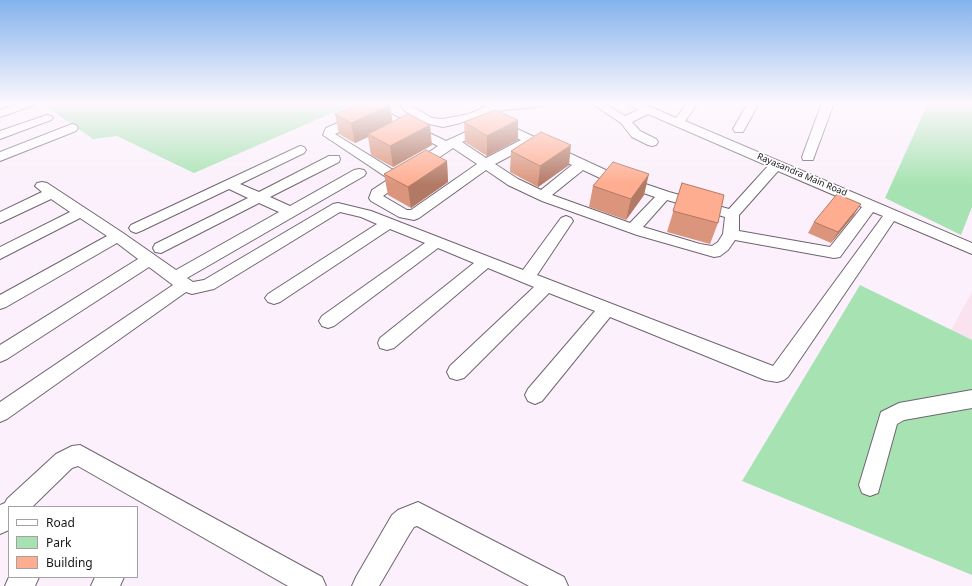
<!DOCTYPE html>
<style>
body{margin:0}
#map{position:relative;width:972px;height:586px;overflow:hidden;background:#fbf0fb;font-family:"Noto Sans",sans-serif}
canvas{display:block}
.legend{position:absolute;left:8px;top:506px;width:130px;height:72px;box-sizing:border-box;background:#fff;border:1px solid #a3a1a3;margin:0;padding:5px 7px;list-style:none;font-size:12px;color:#191519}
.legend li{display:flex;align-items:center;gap:8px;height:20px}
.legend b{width:20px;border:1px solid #a3a1a3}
</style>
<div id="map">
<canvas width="972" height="586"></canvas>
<ul class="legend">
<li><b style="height:5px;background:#fff"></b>Road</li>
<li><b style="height:11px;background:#a7e3b2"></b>Park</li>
<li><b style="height:11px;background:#fead90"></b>Building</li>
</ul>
</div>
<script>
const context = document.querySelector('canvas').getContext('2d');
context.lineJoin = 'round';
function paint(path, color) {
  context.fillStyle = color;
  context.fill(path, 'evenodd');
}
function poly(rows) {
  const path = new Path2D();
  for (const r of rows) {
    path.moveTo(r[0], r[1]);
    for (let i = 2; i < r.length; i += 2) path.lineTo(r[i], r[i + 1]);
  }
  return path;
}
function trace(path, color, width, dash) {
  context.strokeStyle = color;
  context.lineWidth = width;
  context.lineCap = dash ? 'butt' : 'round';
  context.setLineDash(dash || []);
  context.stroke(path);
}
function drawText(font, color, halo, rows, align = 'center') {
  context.font = font + ' "Noto Sans",sans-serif';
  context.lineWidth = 3.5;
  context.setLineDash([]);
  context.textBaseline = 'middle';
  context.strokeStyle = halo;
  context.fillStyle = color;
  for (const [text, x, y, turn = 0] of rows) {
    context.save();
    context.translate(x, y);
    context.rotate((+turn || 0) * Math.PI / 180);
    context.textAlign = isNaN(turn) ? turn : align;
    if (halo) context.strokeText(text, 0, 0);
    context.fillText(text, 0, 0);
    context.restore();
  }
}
paint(poly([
 [972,292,972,340,951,330]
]), '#fae2ef');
paint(poly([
 [41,103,355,103,194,173,117,136,93,139],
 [928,103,972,103,972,207,961,235,885,198],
 [860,285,972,340,972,575,742,481]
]), '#a7e3b2');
const minor = poly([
 [20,103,36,103,35,105,0,117,0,110,20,103],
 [399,103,410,103,413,107,432,118,443,119,469,114,487,106,484,103,500,104,547,103,542,106,496,111,457,124,443,127,425,123,405,111,399,103],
 [591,103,604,103,625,116,638,110,627,103,642,103,676,118,687,103,698,103,685,121,972,243,972,254,894,221,788,377,784,380,777,382,765,380,610,317,542,401,535,404,528,401,525,395,528,389,595,311,549,293,464,378,457,380,450,378,447,372,450,366,534,287,488,268,394,348,387,350,380,348,378,343,380,338,474,263,438,248,334,326,328,328,322,326,319,321,322,316,425,243,390,229,280,302,274,304,268,302,265,298,268,294,377,224,361,217,340,212,214,289,192,294,186,292,7,419,0,422,0,402,173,285,149,267,7,359,0,362,0,345,138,259,117,243,6,307,0,309,0,295,107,236,80,218,0,259,0,247,70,212,51,199,0,223,0,212,42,192,35,186,37,183,42,182,47,183,123,233,176,270,279,212,259,203,161,253,155,252,153,248,155,244,248,198,229,189,141,231,136,233,131,231,129,228,131,225,300,146,304,147,306,150,304,153,240,184,259,192,329,156,339,156,340,159,339,162,270,197,290,206,354,170,359,169,364,170,366,173,364,176,187,278,193,282,204,280,333,204,338,203,371,211,523,270,561,218,566,216,571,218,573,221,537,275,773,366,883,216,873,212,840,257,834,258,735,240,728,250,720,256,714,257,637,235,542,201,508,185,486,170,419,218,414,220,399,217,371,201,369,198,372,190,389,179,323,135,326,128,365,111,378,108,446,141,488,122,500,121,610,172,669,192,729,209,768,166,648,114,632,122,640,131,656,139,658,142,656,145,652,146,648,145,632,137,621,123,591,103],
 [377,115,438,146,398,173,335,134,377,115],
 [494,128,521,140,486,158,462,142,494,128],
 [531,145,572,165,541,190,518,179,495,164,531,145],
 [453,148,477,164,411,210,407,210,383,196,453,148],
 [583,170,600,178,655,197,630,223,552,195,583,170],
 [778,171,862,207,830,247,739,231,739,215,778,171],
 [667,200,725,217,723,234,718,242,712,246,700,244,643,227,667,200],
 [748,103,759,103,743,132,735,132,733,129,748,103],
 [822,103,834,103,814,157,813,160,803,160,802,157,822,103],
 [47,115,51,116,53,118,51,120,0,139,0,131,47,115],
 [72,124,76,125,78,128,76,131,0,161,0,152,72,124],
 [972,390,972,408,904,420,897,424,878,493,870,496,862,493,859,485,881,412,899,403,972,390],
 [80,445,322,577,326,586,288,586,78,466,72,468,32,507,9,507,9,530,0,534,0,505,5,503,7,499,56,454,72,446,80,445],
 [418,502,564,577,568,586,529,586,417,526,414,527,410,533,379,586,352,586,356,577,392,515,398,510,418,502],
 [9,577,39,577,35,586,5,586,9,577],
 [95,577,124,577,120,586,91,586,95,577]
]);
trace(minor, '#6f656f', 2);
paint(minor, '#fff');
paint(poly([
 [390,105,392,122,432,145,393,167,371,155,368,137,355,143,339,134,335,114],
 [464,122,518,140,487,156,465,142],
 [511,151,569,165,538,187,510,172],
 [447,161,448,182,411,208,388,195,384,174],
 [682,183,718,223,710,244,667,232],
 [593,186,644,195,626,220,589,207],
 [854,215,831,243,808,233,814,222]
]), '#da957c');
paint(poly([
 [390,105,393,125,368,134,368,137,355,143,351,123],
 [518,120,518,140,487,156,487,136],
 [430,125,432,145,393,167,390,146],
 [571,145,569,165,538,187,540,166],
 [447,161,448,182,411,208,408,187],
 [649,174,644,195,626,220,631,199],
 [861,204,854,215,831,243,838,232]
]), '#b27965');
const building = poly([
 [360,103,386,103,390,105,351,123,335,114,360,103],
 [495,110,518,120,487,136,464,122,495,110],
 [408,114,430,125,390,146,368,134,408,114],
 [541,132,571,145,540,166,511,151,541,132],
 [426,150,447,161,408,187,384,174,426,150],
 [613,162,649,174,631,199,593,186,613,162],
 [682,183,724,195,718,223,673,211,682,183],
 [837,194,861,204,838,232,814,222,837,194]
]);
paint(building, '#fead90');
trace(building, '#b27965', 1);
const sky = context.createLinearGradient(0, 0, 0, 185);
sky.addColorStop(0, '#83b3ec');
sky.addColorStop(0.56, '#fdf8fd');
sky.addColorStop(1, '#fdf8fd00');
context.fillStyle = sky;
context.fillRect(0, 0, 972, 185);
drawText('9px', '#191519', '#fff', [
 ["Rayasandra Main Road",802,175,23]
]);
</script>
